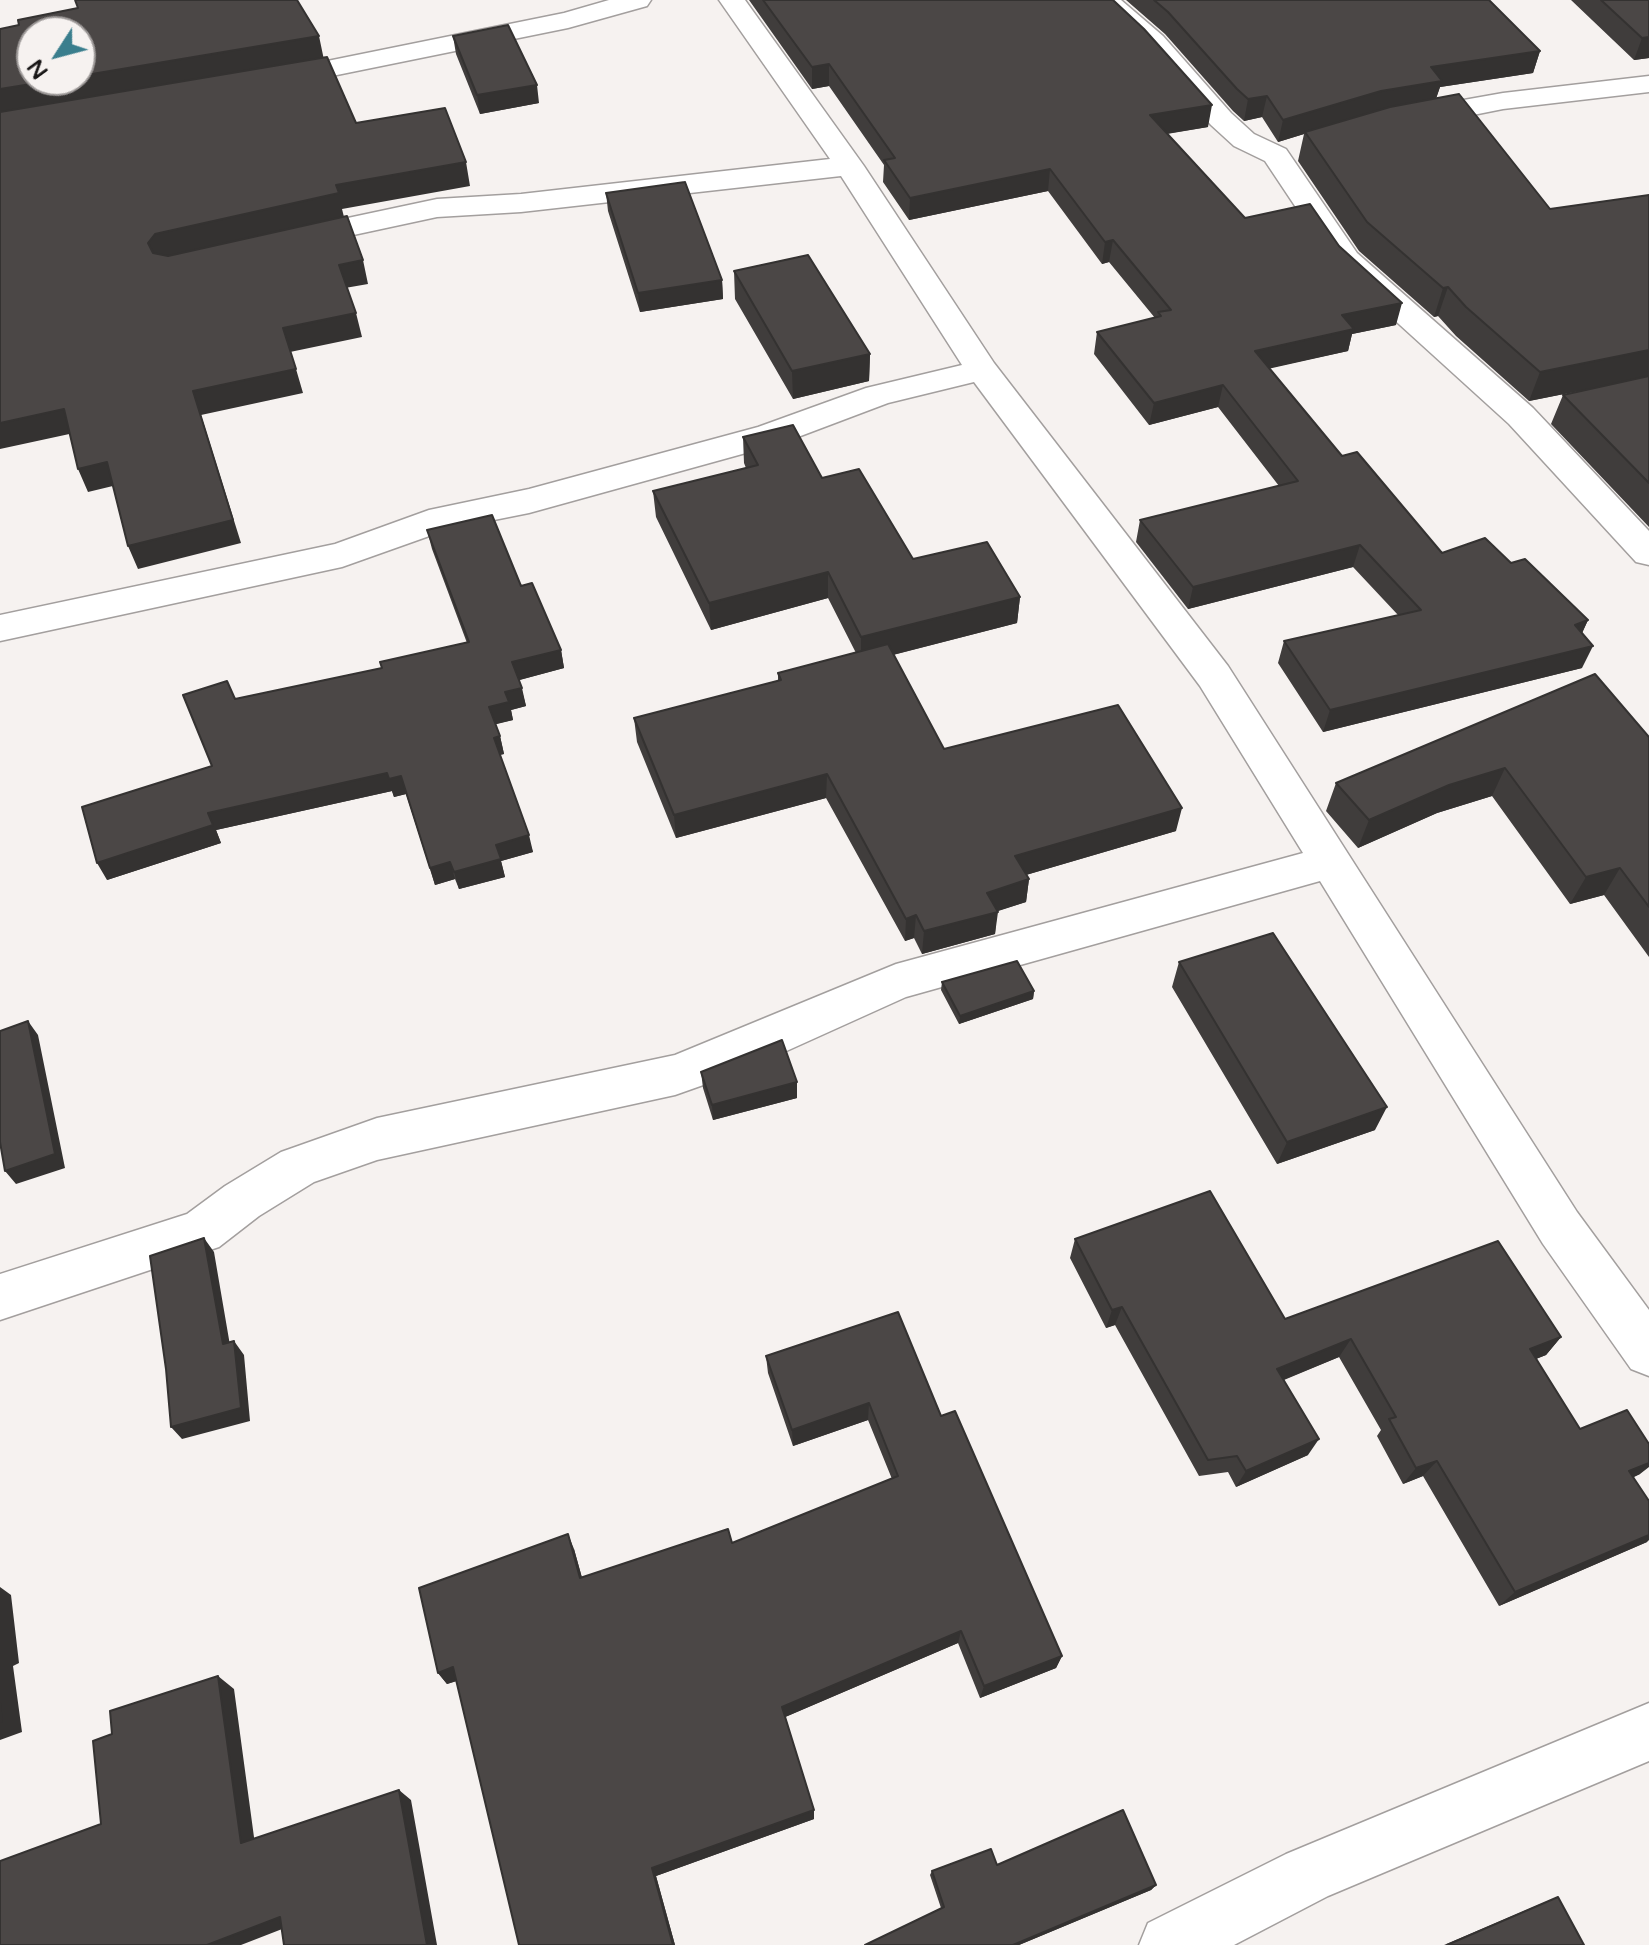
<!DOCTYPE html>
<style>
body{margin:0}
#map{position:relative;width:1649px;height:1945px;overflow:hidden;background:#f6f2f0;font-family:"Varela Round",sans-serif}
canvas{display:block}
.north{position:absolute;left:16px;top:16px;width:80px;height:80px;box-sizing:border-box;background:#f6f2f0;border:2px solid #9e9a99;border-radius:50%;rotate:234deg;font-size:22px;font-weight:700;line-height:32px;text-align:center;color:#191717}
.north::after{content:'';display:block;margin:auto;width:28px;height:36px;background:#3a7e8d;clip-path:polygon(50% 0,100% 100%,50% 72%,0 100%)}
</style>
<div id="map">
<canvas width="1649" height="1945"></canvas>
<div class="north">N</div>
</div>
<script>
const context = document.querySelector('canvas').getContext('2d');
context.lineJoin = 'round';
function poly(rows) {
  const path = new Path2D();
  for (const r of rows) {
    path.moveTo(r[0], r[1]);
    for (let i = 2; i < r.length; i += 2) path.lineTo(r[i], r[i + 1]);
  }
  return path;
}
function trace(path, color, width, dash) {
  context.strokeStyle = color;
  context.lineWidth = width;
  context.lineCap = dash ? 'butt' : 'round';
  context.setLineDash(dash || []);
  context.stroke(path);
}
function paint(path, color) {
  context.fillStyle = color;
  context.fill(path, 'evenodd');
}
const minor = poly([
 [609,0,651,0,647,6,568,28,273,88,263,86,259,80,263,74,273,72,564,13,609,0],
 [719,0,745,0,864,166,994,363,1228,666,1577,1212,1649,1310,1649,1376,1631,1369,1543,1244,1320,881,906,997,740,1072,675,1095,377,1160,314,1182,259,1216,219,1247,0,1320,0,1274,187,1214,225,1186,281,1152,298,1146,377,1118,675,1055,896,964,1303,853,1200,686,974,382,888,403,782,443,529,513,449,529,342,567,0,641,0,615,335,544,429,510,529,489,758,427,866,388,962,365,841,176,521,212,437,217,293,248,282,246,278,239,282,232,437,199,521,194,830,159,719,0],
 [1092,0,1121,0,1163,36,1231,113,1254,134,1286,149,1357,253,1533,408,1649,531,1649,565,1636,562,1509,424,1335,266,1265,161,1234,146,1211,125,1143,48,1092,0],
 [1649,76,1649,92,1503,109,1413,127,1403,124,1399,118,1403,112,1413,109,1503,93,1649,76],
 [1649,1703,1649,1761,1328,1896,1234,1945,1139,1945,1148,1923,1286,1854,1649,1703]
]);
trace(minor, '#a39f9e', 3);
paint(minor, '#fff');
paint(poly([
 [749,0,1113,0,1208,127,1167,134,1245,218,1339,246,1396,325,1352,334,1348,351,1269,368,1342,456,1442,553,1511,563,1588,620,1582,633,1582,668,1323,732,1278,663,1284,641,1398,615,1353,567,1188,609,1136,542,1140,520,1279,486,1218,407,1149,425,1094,354,1097,332,1155,318,1109,262,1102,264,1048,191,909,220,883,182,884,165,829,86,812,89],
 [1126,0,1489,0,1540,51,1533,73,1440,87,1436,98,1550,209,1649,195,1649,527,1551,424,1563,395,1589,389,1529,401,1456,336,1438,316,1434,317,1359,251,1298,161,1304,134,1278,142,1262,117,1244,121,1233,111,1165,34],
 [1571,0,1649,0,1649,58,1634,60],
 [453,36,539,103,480,114,456,54],
 [606,193,722,280,723,299,640,312,608,211],
 [734,271,870,354,869,381,793,399,735,299],
 [743,437,822,478,913,559,1020,597,1017,623,893,655,944,749,1176,831,1026,875,1029,879,1026,902,997,911,995,934,922,954,914,938,905,941,826,798,676,838,637,742,634,718,778,681,778,673,856,653,828,598,711,630,656,517,653,491,746,468,744,463],
 [427,530,521,586,561,650,564,668,519,680,526,706,511,710,513,720,495,724,500,736,504,754,500,755,533,852,501,861,505,877,459,889,455,879,435,885,406,794,394,797,392,791,216,830,221,843,107,880,212,766,235,699,382,668,467,643,432,549],
 [1649,737,1649,957,1604,895,1570,904,1492,796,1437,813,1358,848,1326,811,1336,783],
 [1179,962,1375,1130,1277,1164,1172,987],
 [942,982,1034,991,1033,999,959,1024,941,990],
 [701,1072,797,1098,713,1120,703,1088],
 [1075,1239,1285,1319,1561,1337,1546,1355,1536,1359,1580,1429,1640,1474,1634,1477,1647,1542,1499,1606,1423,1476,1403,1484,1377,1436,1381,1430,1339,1357,1284,1380,1308,1455,1236,1487,1228,1472,1199,1476,1115,1325,1106,1328,1070,1258],
 [766,1356,941,1416,1062,1656,1056,1668,980,1698,958,1643,785,1717,814,1810,814,1819,656,1876,675,1945,519,1945,457,1681,447,1684,438,1673,574,1549,582,1578,732,1543,892,1479,868,1420,793,1446,768,1373],
 [997,1865,1156,1885,1151,1890,1019,1945,865,1945,941,1908,930,1875,932,1871],
 [1558,1897,1584,1945,1444,1945,1538,1905]
]), '#403d3c');
paint(poly([
 [319,36,324,60,0,114,0,89,56,80,80,80,80,76],
 [1649,37,1649,58,1634,60,1642,38],
 [1540,51,1533,73,1440,87,1435,102,1305,132,1304,134,1278,142,1283,120,1431,67],
 [829,64,829,86,812,89,812,67],
 [537,85,539,103,480,114,477,95],
 [1267,96,1262,117,1244,121,1248,99],
 [1212,105,1208,127,1146,137,1150,115],
 [466,162,470,186,342,209,344,217,157,266,148,243,155,234,336,185],
 [1050,169,1048,191,909,220,910,198],
 [1113,240,1109,262,1102,264,1105,242],
 [363,260,368,284,345,288,339,265],
 [722,280,723,299,640,312,638,293],
 [1448,287,1438,316,1434,317,1443,288],
 [1402,303,1396,325,1352,334,1348,351,1250,373,1255,351,1342,315],
 [356,313,362,337,290,352,283,328],
 [1649,350,1649,377,1529,401,1540,372],
 [870,354,869,381,793,399,792,371],
 [296,369,303,393,201,415,241,543,138,569,128,546,193,391],
 [1223,385,1218,407,1149,425,1154,403],
 [64,409,74,433,0,449,0,423],
 [107,462,117,485,88,492,78,469],
 [1360,545,1353,567,1188,609,1193,587],
 [828,572,828,598,711,630,709,603],
 [1020,597,1017,623,861,663,861,637],
 [1588,620,1578,642,1575,625],
 [1593,646,1582,668,1323,732,1330,710],
 [561,650,564,668,516,681,512,662],
 [522,688,526,706,511,710,513,720,493,725,489,707,505,692],
 [500,736,504,754,498,755,494,738],
 [1505,768,1492,796,1437,813,1358,848,1369,820,1449,785],
 [387,773,401,776,406,794,394,797,392,791,216,830,221,843,107,880,97,863,208,813],
 [827,774,826,798,676,838,674,815],
 [1182,808,1176,831,1012,879,1015,856],
 [529,835,533,852,501,861,505,877,459,889,454,872,496,845],
 [450,862,455,879,435,885,430,868],
 [1620,868,1604,895,1570,904,1586,877],
 [1029,879,1026,902,989,914,998,912,995,934,922,954,924,931,987,893],
 [916,915,914,938,905,941,906,919],
 [1034,991,1033,999,959,1024,960,1016],
 [28,1021,38,1035,65,1168,16,1184,5,1171],
 [797,1082,797,1098,713,1120,712,1105],
 [1387,1107,1375,1130,1277,1164,1287,1142],
 [204,1238,214,1252,232,1357,223,1344],
 [1122,1307,1115,1325,1106,1328,1112,1310],
 [1561,1337,1546,1355,1515,1367,1530,1349],
 [1351,1339,1339,1357,1268,1386,1277,1369],
 [234,1341,244,1355,250,1421,182,1439,171,1427],
 [869,1403,868,1420,793,1446,792,1430],
 [1319,1439,1308,1455,1236,1487,1246,1471],
 [1437,1461,1423,1476,1403,1484,1416,1468],
 [1649,1463,1649,1467,1640,1474,1611,1487,1629,1471],
 [568,1534,574,1549,586,1592,580,1578],
 [1649,1535,1649,1540,1647,1542,1499,1606,1515,1592],
 [0,1587,11,1595,19,1663,13,1666,22,1732,0,1740],
 [961,1631,958,1643,783,1718,782,1707],
 [1062,1656,1056,1668,980,1698,984,1686],
 [453,1667,462,1679,447,1684,438,1673],
 [218,1676,234,1689,256,1852,241,1843],
 [399,1790,411,1800,437,1945,427,1945],
 [814,1810,814,1819,656,1876,675,1945,673,1945,652,1868],
 [1156,1885,1151,1890,1019,1945,1013,1945],
 [280,1917,295,1924,241,1945,207,1945]
]), '#343231');
const building = poly([
 [75,0,297,0,319,36,80,76,80,32,32,32,32,80,56,80,0,89,0,29,19,25,18,20,78,8,75,0],
 [763,0,1113,0,1144,29,1212,105,1150,115,1245,218,1310,204,1339,246,1402,303,1342,315,1354,329,1255,351,1342,456,1357,452,1442,553,1485,538,1511,563,1525,559,1588,620,1575,625,1593,646,1330,710,1284,641,1421,610,1360,545,1193,587,1140,520,1298,481,1223,385,1154,403,1097,332,1161,316,1158,312,1171,310,1113,240,1105,242,1050,169,910,198,884,160,895,158,829,64,812,67,763,0],
 [1154,0,1489,0,1540,51,1431,67,1442,81,1381,91,1283,120,1267,96,1248,99,1237,89,1168,12,1154,0],
 [1601,0,1649,0,1649,37,1642,38,1601,0],
 [508,25,537,85,477,95,453,36,508,25],
 [327,57,356,123,445,108,466,162,336,185,339,193,155,234,148,243,153,253,168,256,347,216,363,260,339,265,356,313,283,328,296,369,193,391,233,520,128,546,107,462,78,469,64,409,0,423,0,112,327,57],
 [1459,94,1550,209,1649,195,1649,350,1540,372,1466,307,1448,287,1443,288,1367,222,1305,132,1390,107,1459,94],
 [685,182,722,280,638,293,606,193,685,182],
 [808,255,870,354,792,371,734,271,808,255],
 [1649,376,1649,483,1563,395,1649,376],
 [793,425,822,478,859,469,913,559,987,542,1020,597,861,637,828,572,709,603,653,491,758,465,743,437,793,425],
 [492,515,521,586,532,583,561,650,512,662,522,688,505,692,509,702,489,707,500,736,494,738,529,835,496,845,501,859,454,872,450,862,430,868,401,776,389,779,387,773,208,813,213,825,97,863,82,807,212,766,183,695,227,681,235,699,382,668,380,662,469,642,427,530,492,515],
 [888,644,944,749,1118,705,1182,808,1015,856,1029,879,987,893,998,912,924,931,916,915,906,919,827,774,674,815,634,718,781,680,778,673,888,644],
 [1595,674,1649,737,1649,907,1620,868,1586,877,1505,768,1449,785,1369,820,1336,783,1595,674],
 [1273,933,1387,1107,1287,1142,1179,962,1273,933],
 [1017,961,1034,991,960,1016,942,982,1017,961],
 [28,1021,55,1154,5,1171,0,1142,0,1031,28,1021],
 [782,1040,797,1082,712,1105,701,1072,782,1040],
 [1210,1191,1285,1319,1498,1241,1561,1337,1530,1349,1580,1429,1627,1410,1649,1444,1649,1463,1629,1471,1649,1501,1649,1535,1515,1592,1437,1461,1416,1468,1389,1419,1396,1417,1351,1339,1277,1369,1319,1439,1246,1471,1237,1456,1208,1460,1122,1307,1112,1310,1075,1239,1210,1191],
 [204,1238,223,1344,234,1341,241,1408,171,1427,166,1369,150,1256,204,1238],
 [898,1312,941,1416,955,1411,1062,1656,984,1686,961,1631,782,1707,814,1810,652,1868,673,1945,519,1945,453,1667,438,1673,419,1588,568,1534,580,1578,728,1529,732,1543,898,1476,869,1403,792,1430,766,1356,898,1312],
 [218,1676,241,1843,399,1790,427,1945,284,1945,280,1917,207,1945,0,1945,0,1861,101,1824,93,1741,112,1734,110,1711,218,1676],
 [0,1703,2,1721,0,1722,0,1703],
 [1123,1810,1156,1885,1013,1945,865,1945,944,1907,932,1871,991,1849,997,1865,1123,1810],
 [1558,1897,1584,1945,1447,1945,1558,1897]
]);
paint(building, '#4b4746');
trace(building, '#343231', 2);
</script>
